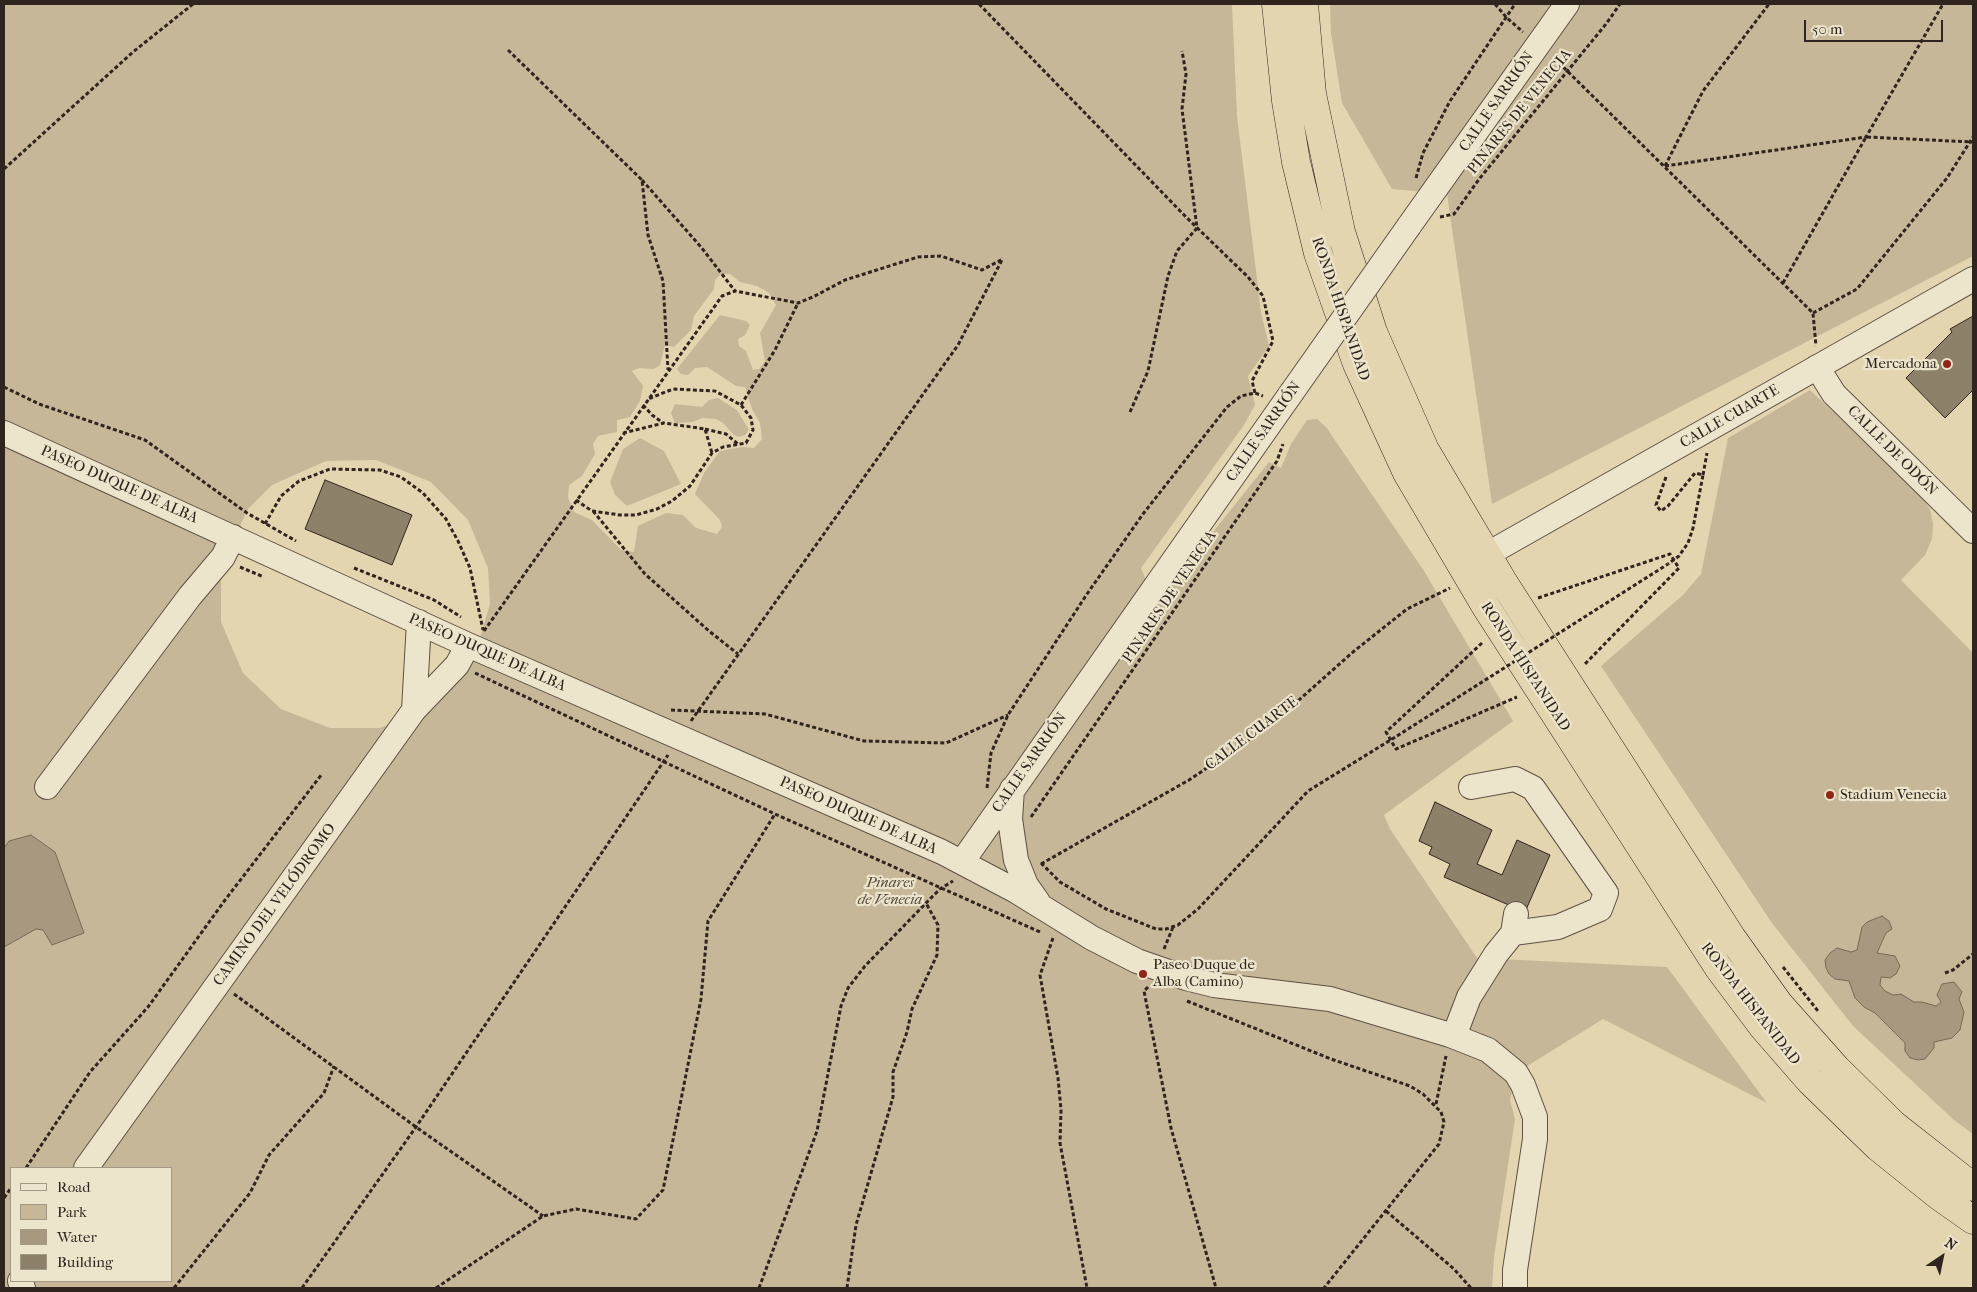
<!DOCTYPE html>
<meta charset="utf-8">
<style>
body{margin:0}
#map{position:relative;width:1977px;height:1292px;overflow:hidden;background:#e4d5b1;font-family:"IM FELL French Canon",serif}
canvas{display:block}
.frame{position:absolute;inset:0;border:5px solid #30251e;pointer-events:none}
.legend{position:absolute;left:10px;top:1167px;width:162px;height:115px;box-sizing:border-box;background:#ede4cc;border:1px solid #a19886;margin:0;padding:6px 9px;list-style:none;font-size:15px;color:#30251e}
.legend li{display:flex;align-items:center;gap:10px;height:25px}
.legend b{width:25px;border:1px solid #a19886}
.north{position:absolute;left:1917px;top:1232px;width:50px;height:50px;-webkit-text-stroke:4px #ede4cc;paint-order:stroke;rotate:34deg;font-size:14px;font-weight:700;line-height:20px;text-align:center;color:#30251e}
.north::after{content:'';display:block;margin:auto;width:18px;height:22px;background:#30251e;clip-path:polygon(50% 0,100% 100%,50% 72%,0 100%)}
.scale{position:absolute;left:1804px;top:20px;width:139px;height:22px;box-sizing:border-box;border:2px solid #30251e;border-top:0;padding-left:6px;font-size:15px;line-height:18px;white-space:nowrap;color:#30251e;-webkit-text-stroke:4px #ede4cc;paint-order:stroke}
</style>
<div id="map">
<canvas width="1977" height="1292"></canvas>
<div class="frame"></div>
<ul class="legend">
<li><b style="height:6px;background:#ede4cc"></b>Road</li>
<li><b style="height:14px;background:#c5b798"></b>Park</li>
<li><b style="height:14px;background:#a7997f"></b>Water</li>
<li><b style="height:14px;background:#8e816a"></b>Building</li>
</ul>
<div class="north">N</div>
<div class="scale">50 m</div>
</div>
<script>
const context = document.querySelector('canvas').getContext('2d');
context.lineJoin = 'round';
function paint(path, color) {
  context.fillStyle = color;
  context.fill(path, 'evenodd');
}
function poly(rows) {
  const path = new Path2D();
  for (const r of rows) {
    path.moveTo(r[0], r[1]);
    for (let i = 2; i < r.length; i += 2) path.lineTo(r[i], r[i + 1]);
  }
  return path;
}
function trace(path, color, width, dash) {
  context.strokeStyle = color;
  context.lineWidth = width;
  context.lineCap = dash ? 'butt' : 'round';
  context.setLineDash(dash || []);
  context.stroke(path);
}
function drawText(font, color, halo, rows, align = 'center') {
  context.font = font + ' "IM FELL French Canon",serif';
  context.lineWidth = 4.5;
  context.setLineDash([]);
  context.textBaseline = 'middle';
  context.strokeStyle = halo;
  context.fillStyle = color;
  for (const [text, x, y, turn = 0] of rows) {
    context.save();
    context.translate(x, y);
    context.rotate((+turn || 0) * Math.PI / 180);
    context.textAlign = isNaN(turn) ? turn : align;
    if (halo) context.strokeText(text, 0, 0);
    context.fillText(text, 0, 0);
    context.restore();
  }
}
paint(poly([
 [4,4,1232,4,1237,116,1261,312,1269,346,1248,376,1255,405,1244,425,1141,568,1149,588,1165,592,1269,462,1281,468,1291,444,1307,420,1317,419,1326,427,1424,571,1513,721,1384,815,1390,829,1477,958,1667,967,1767,1103,1603,1019,1516,1073,1510,1100,1515,1119,1494,1257,1492,1288,4,1288],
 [721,274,730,274,740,282,757,286,769,293,776,305,760,333,765,361,759,369,753,370,746,351,739,346,738,339,745,335,750,325,746,321,720,315,677,369,681,374,688,375,695,368,707,367,736,386,745,387,752,409,760,423,762,439,754,448,742,447,720,451,704,473,695,494,720,520,722,527,717,534,696,528,683,515,666,513,638,526,634,552,621,550,592,520,574,512,568,497,569,485,582,476,595,454,593,444,598,436,617,432,617,420,630,417,640,401,643,386,632,371,639,368,654,369,660,365,665,345,674,347,691,330,694,316,714,289,715,280],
 [376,460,431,482,468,520,488,568,490,604,474,659,448,693,425,711,380,728,330,728,281,709,243,673,221,622,221,565,248,509,272,485,326,461],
 [11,1168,171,1168,171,1281,11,1281],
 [1330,4,1973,4,1973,256,1492,504,1447,194,1392,189,1342,103,1331,33],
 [1810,390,1921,496,1930,509,1933,524,1932,539,1925,555,1901,580,1973,653,1973,1134,1954,1120,1853,1026,1772,923,1601,666,1683,595,1701,574,1728,438],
 [718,398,737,410,749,430,745,435,739,437,734,435,723,423,716,419,703,418,692,422,675,423,671,413,675,404,702,407,709,400],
 [640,438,664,451,681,484,627,506,615,495,610,482,623,449]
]), '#c5b798');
const water = poly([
 [31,835,55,852,84,933,52,945,43,930,36,929,4,947,4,848,9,841,31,835],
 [1882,916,1889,921,1892,929,1886,933,1877,953,1895,956,1900,966,1896,974,1890,978,1881,977,1880,985,1885,991,1893,995,1901,994,1914,1002,1922,1002,1936,1006,1941,1002,1937,995,1942,984,1954,982,1962,992,1959,999,1964,1012,1960,1030,1952,1038,1934,1042,1934,1048,1925,1059,1918,1060,1910,1058,1905,1051,1905,1043,1875,1013,1864,1007,1855,998,1849,981,1835,979,1829,974,1826,968,1825,960,1830,953,1837,948,1851,952,1857,950,1862,927,1867,922,1882,916]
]);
paint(water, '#a7997f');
trace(water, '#776b58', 1);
const building = poly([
 [1973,316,1973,390,1945,418,1906,378,1952,332,1950,329,1973,316],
 [325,480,412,515,392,565,305,529,325,480],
 [1435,802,1492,830,1477,864,1502,875,1517,840,1550,855,1525,912,1444,877,1450,864,1429,854,1432,847,1419,841,1435,802]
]);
paint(building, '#8e816a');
trace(building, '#30251e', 1);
const minor = poly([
 [1409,226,1567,4],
 [1817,367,1834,394,1973,531],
 [4,433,468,645,942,852,1016,891,1092,938,1137,961,1186,978,1214,985,1330,999,1450,1035,1488,1050,1516,1073,1523,1085,1535,1117,1535,1139,1515,1270,1515,1288],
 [1486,555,1973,279],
 [414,710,419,622],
 [47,787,190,596,223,557,233,537],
 [1471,787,1515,779,1533,788,1606,893,1600,909,1558,927,1513,933],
 [1012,789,1010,819,1016,860,1026,885,1038,902],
 [962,862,1292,392],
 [1454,1036,1469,997,1496,954,1513,933,1516,914],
 [86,1168,414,710,457,665,468,645],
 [20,1281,23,1288]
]);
const highway = poly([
 [1276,4,1286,101,1296,162,1318,253,1357,364,1407,473,1486,607,1718,967,1763,1027,1810,1081,1878,1147,1939,1196,1973,1220],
 [1304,4,1312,94,1341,232,1373,332,1425,450,1502,580,1732,938,1779,1004,1836,1068,1894,1125,1973,1187]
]);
trace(minor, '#5d5143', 26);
trace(highway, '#30251e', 29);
trace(poly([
 [979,4,1187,218,1248,277,1263,296,1273,341,1252,381,1255,393],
 [1495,4,1507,18,1523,32],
 [508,50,642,180,648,235,663,281,668,370],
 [1554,58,1813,313,1816,346],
 [1665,166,1866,137,1943,4],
 [1665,166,1703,91,1769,4],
 [4,169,133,52,193,4],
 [1416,178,1423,153,1450,101,1515,4],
 [642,180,701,247,735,291],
 [1440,217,1454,214,1480,178,1606,24,1620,4],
 [1783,283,1866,137,1973,142],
 [1813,313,1857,289,1947,178,1973,137],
 [4,387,39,404,145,440,247,513,296,541],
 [643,405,652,415,663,423],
 [741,405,775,350,798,303],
 [1130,412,1148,371,1168,276,1177,251,1197,228,1182,109,1186,74,1182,51],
 [705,429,726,434,738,444],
 [623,433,664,423,705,429,712,453],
 [1703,475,1707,453],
 [1666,477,1656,505,1661,511,1668,506,1695,473,1703,475,1693,528,1688,543,1679,556,1668,564],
 [576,500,592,511,620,515,636,515,657,509,672,501,690,486,712,453,723,447,746,443,753,430,751,418,741,405,715,391,673,389,648,399],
 [593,511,645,574,709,631,738,654],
 [265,524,281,496,299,481,330,469,380,470,401,477,423,493,446,519,458,541,470,568,483,630],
 [240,567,264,577],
 [354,568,434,600,461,617],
 [1538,598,1670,554,1679,568,1584,665],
 [484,631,722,296,735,291,798,303,813,297,845,280,918,257,941,256,982,270,1003,259],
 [1482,643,1386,732,1396,749,1517,697],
 [475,673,775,814,1040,932],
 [671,710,765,714,864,741,946,743,1008,715],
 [691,721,958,345,1003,258],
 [987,788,991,753,1008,715,1087,594,1143,514,1227,407,1241,396,1255,393,1263,396],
 [1031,817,1277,461,1283,444],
 [1041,863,1060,882,1106,909,1156,929,1166,929,1178,925,1198,909,1308,791,1397,736],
 [1041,864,1189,780,1241,745,1282,715,1353,652,1407,609,1450,588],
 [1053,938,1040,975,1058,1078,1061,1110,1060,1143,1087,1288],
 [1164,949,1173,927],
 [1783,967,1818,1011],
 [1945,973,1953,970,1973,954],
 [1148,987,1144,991,1171,1128,1216,1288],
 [234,994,416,1127,543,1216],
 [1187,1001,1331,1059,1410,1086,1423,1094,1441,1112,1444,1122,1439,1144,1324,1288],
 [1436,1104,1446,1056],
 [26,1168,90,1072,148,1007,225,900,322,774],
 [4,1198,11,1188],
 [1386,1211,1454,1269,1471,1288],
 [174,1288,250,1193,269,1155,324,1093,334,1066],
 [302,1288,416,1127,668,755],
 [436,1288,543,1216,576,1209,636,1219,663,1190,701,999,708,921,775,814],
 [759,1288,817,1131,841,1006,848,988,865,966,926,903,940,889,953,881],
 [847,1288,856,1225,893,1097,893,1072,907,1032,912,1009,937,955,938,925,926,903]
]), '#30251e', 3, [4, 2.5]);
trace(minor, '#ede4cc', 24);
trace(highway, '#e4d5b1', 28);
const minorBridge = poly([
 [1292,392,1409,226]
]);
trace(minorBridge, '#5d5143', 26, []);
trace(poly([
 [1397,736,1668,564]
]), '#30251e', 3, [4, 2.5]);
trace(minorBridge, '#ede4cc', 24);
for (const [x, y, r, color] of [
 [1947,364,5,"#8f2418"],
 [1830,795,5,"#8f2418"],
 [1143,974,5,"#8f2418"]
]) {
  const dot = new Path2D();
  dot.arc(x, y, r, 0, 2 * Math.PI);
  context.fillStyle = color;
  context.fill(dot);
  trace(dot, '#ede4cc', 2);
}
drawText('15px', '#30251e', '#ede4cc', [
 ["CALLE SARRIÓN",1497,102,-55],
 ["PINARES DE VENECIA",1520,112,-51],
 ["RONDA HISPANIDAD",1340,309,71],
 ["CALLE CUARTE",1730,417,-30],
 ["CALLE SARRIÓN",1264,432,-55],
 ["CALLE DE ODÓN",1892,451,45],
 ["PASEO DUQUE DE ALBA",119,485,24],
 ["PINARES DE VENECIA",1170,597,-56],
 ["PASEO DUQUE DE ALBA",487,653,24],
 ["RONDA HISPANIDAD",1525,667,57],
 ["CALLE CUARTE",1252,734,-37],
 ["CALLE SARRIÓN",1030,763,-55],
 ["PASEO DUQUE DE ALBA",858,816,24],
 ["CAMINO DEL VELÓDROMO",275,905,-54],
 ["RONDA HISPANIDAD",1750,1004,52]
]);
drawText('15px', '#30251e', '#ede4cc', [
 ["Mercadona",1937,364,"right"],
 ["Stadium Venecia",1840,795],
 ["Paseo Duque de",1153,965],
 ["Alba (Camino)",1153,982]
], 'left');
drawText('italic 15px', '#554a3c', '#ede4cc', [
 ["Pinares",890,883],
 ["de Venecia",890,900]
]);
</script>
